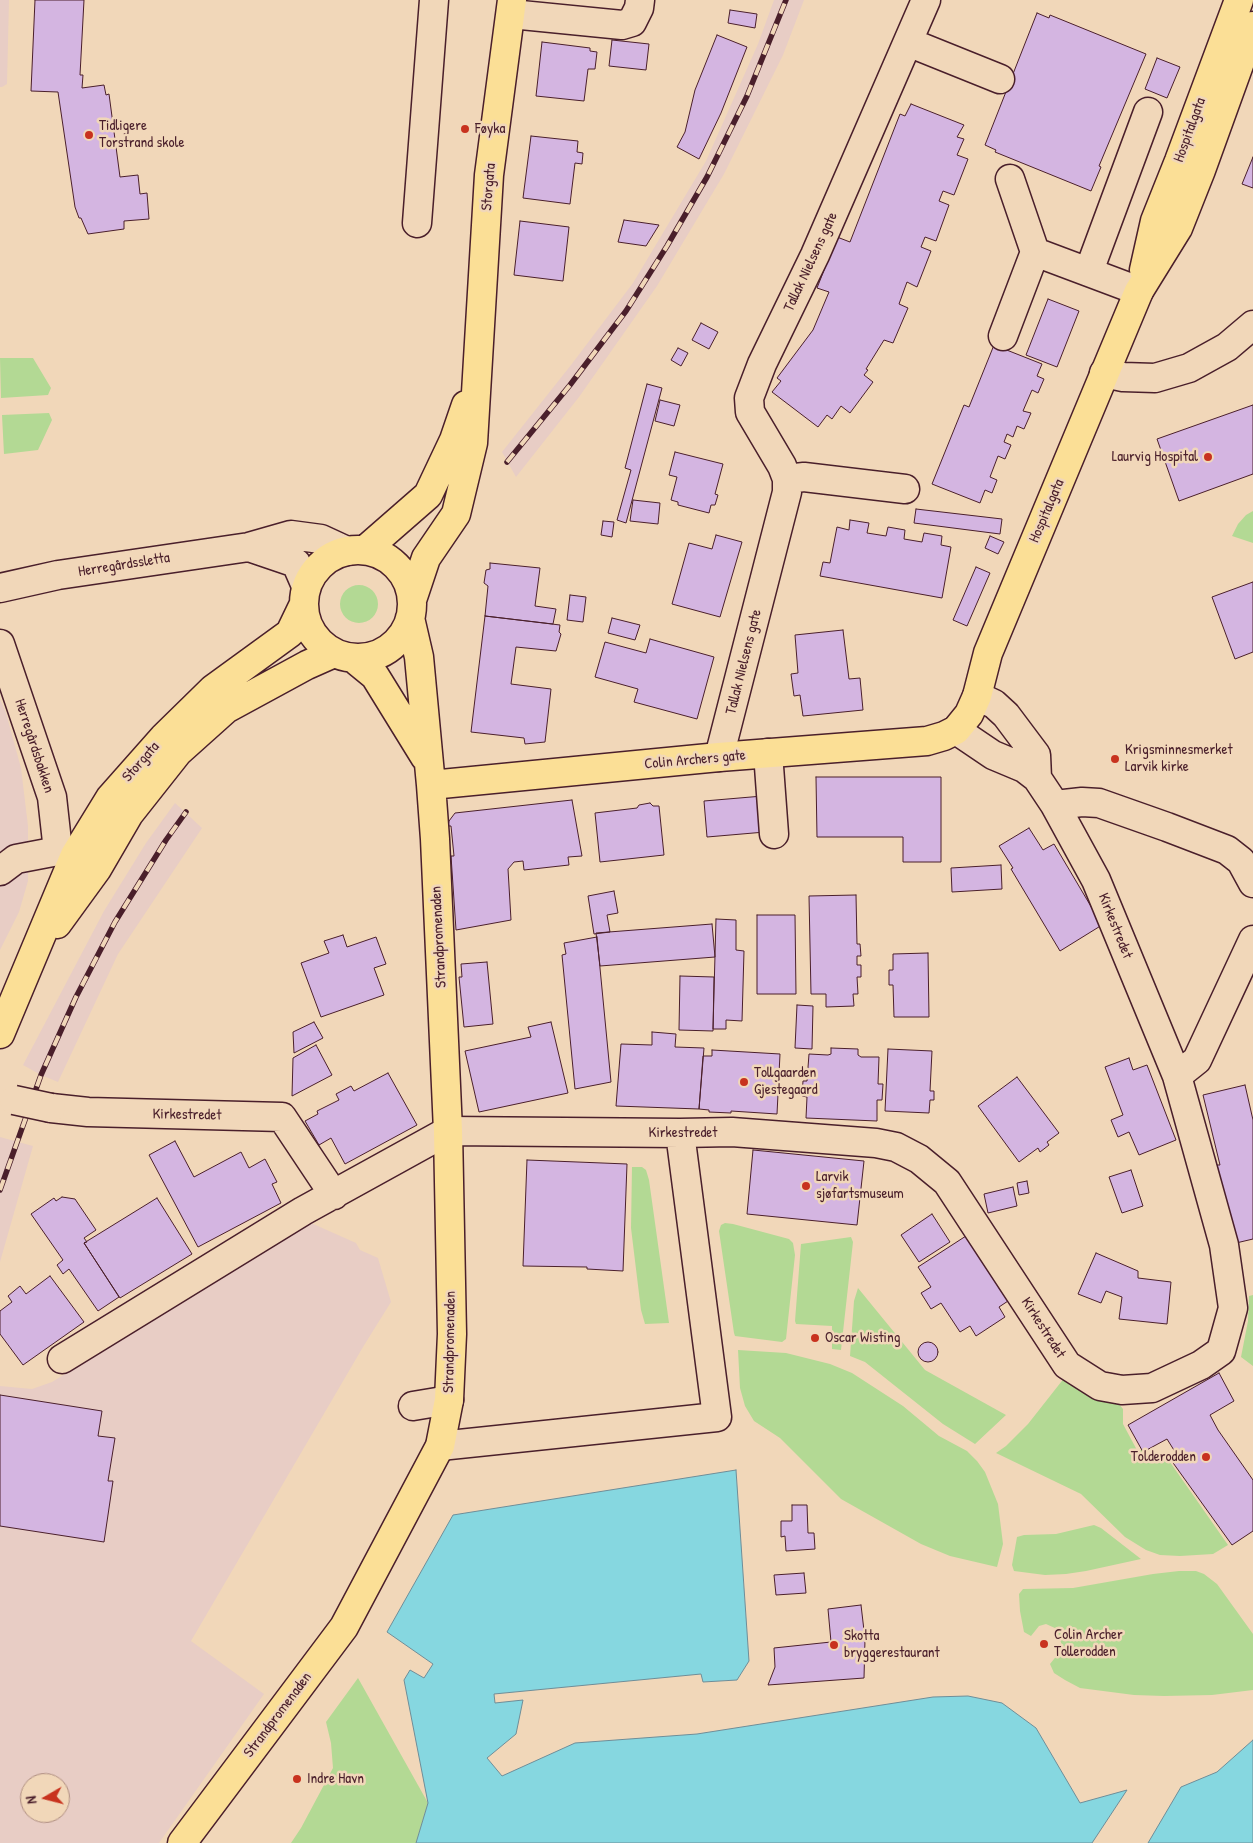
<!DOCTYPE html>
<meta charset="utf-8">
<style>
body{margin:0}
#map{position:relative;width:1253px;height:1843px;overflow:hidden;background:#f1d7b9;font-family:"Patrick Hand",sans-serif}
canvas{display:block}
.north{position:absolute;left:20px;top:1773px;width:50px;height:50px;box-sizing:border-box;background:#f1d7b9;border:1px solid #ae8d80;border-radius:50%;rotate:262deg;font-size:14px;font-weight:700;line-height:20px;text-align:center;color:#4a1f2b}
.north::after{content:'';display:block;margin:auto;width:18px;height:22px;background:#c8321e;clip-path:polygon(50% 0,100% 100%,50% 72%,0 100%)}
</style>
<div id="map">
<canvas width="1253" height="1843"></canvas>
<div class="north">N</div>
</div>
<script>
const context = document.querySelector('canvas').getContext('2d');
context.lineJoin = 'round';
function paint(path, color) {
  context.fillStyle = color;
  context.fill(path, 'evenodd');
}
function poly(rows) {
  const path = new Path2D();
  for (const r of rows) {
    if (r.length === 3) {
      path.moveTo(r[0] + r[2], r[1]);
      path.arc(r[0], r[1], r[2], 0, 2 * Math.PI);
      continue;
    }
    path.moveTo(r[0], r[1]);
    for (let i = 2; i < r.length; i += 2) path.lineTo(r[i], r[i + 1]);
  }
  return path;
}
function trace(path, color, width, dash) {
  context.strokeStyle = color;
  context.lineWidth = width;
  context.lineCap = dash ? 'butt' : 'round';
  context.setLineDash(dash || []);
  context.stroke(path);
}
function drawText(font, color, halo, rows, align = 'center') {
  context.font = font + ' "Patrick Hand",sans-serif';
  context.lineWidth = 5;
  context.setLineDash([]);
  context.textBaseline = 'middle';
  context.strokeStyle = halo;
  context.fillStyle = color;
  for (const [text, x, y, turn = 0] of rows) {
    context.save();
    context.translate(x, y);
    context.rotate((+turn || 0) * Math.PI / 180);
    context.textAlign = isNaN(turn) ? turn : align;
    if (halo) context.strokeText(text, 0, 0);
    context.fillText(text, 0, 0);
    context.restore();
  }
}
paint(poly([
 [0,0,9,0,7,84,2,87,0,87],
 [774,0,804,0,783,55,724,174,657,286,579,397,516,477,502,452,571,365,633,283,706,161,758,44],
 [0,699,6,713,21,768,28,826,28,881,19,912,0,950],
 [175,803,202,828,118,954,58,1082,41,1075,23,1065,104,911,146,843],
 [0,1137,33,1146,0,1262],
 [311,1223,356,1243,360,1250,378,1258,391,1302,363,1347,191,1641,264,1694,159,1843,0,1843,0,1386,32,1389,52,1382],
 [30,1783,60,1783,60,1813,30,1813]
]), '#e8cdc5');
paint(poly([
 [0,358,33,358,51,388,48,395,1,398],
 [49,413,52,420,38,450,4,454,2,415],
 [1253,511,1253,543,1232,536,1238,524,1246,515],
 [359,604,19],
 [632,1167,642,1167,646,1170,649,1180,669,1323,645,1324,641,1310,631,1228],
 [725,1223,733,1224,789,1239,793,1243,795,1255,786,1339,782,1342,735,1336,734,1333,719,1231,721,1225],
 [851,1237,853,1242,841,1350,832,1349,832,1326,796,1324,795,1321,801,1244],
 [858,1288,925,1370,1006,1415,975,1444,943,1424,865,1362,850,1356,854,1301],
 [1253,1295,1253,1366,1241,1357,1248,1321,1249,1296],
 [738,1350,786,1353,830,1364,852,1373,903,1406,939,1436,967,1451,977,1461,985,1472,998,1504,1003,1544,997,1567,950,1556,921,1544,841,1499,780,1438,754,1421,745,1406,740,1388],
 [1065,1377,1102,1399,1118,1403,1123,1409,1123,1424,1138,1452,1143,1449,1147,1456,1165,1455,1228,1545,1213,1554,1180,1556,1160,1555,1146,1550,1125,1537,1081,1494,996,1453,1006,1446,1028,1424],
 [1094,1525,1101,1528,1141,1559,1086,1571,1066,1574,1045,1575,1014,1571,1012,1565,1017,1537,1024,1535,1056,1534],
 [1179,1571,1196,1571,1204,1574,1217,1584,1253,1634,1253,1690,1212,1695,1164,1696,1134,1695,1080,1688,1065,1680,1054,1673,1050,1664,1058,1654,1062,1646,1057,1629,1046,1624,1039,1626,1031,1636,1024,1632,1020,1611,1019,1594,1023,1589,1073,1588,1153,1574],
 [358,1678,428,1803,416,1843,291,1843,301,1828,333,1768,331,1743,326,1722]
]), '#b3d994');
const water = poly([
 [736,1470,749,1661,737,1680,703,1682,701,1674,494,1694,495,1703,523,1700,516,1734,487,1758,502,1776,575,1743,697,1734,933,1697,968,1696,1002,1703,1036,1728,1080,1803,1127,1790,1092,1843,416,1843,428,1803,404,1680,410,1670,424,1678,433,1664,387,1632,453,1515,736,1470],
 [1253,1740,1253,1843,1148,1843,1181,1787,1217,1772,1253,1740]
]);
paint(water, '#86d7e0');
trace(water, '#6e8d98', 1);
const building = poly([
 [35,0,84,0,80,75,83,75,82,88,104,85,106,95,109,94,120,177,138,175,140,194,147,193,149,219,124,221,124,229,88,234,81,218,79,218,75,207,58,92,31,91,35,0],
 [730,10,757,14,755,28,728,23,730,10],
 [1037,13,1049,18,1050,15,1146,54,1099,166,1101,167,1091,191,995,152,996,150,985,145,1037,13],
 [717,35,747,47,721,113,699,159,677,147,685,132,695,90,717,35],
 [612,40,649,44,646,70,609,66,612,40],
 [542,42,590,48,590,51,597,52,595,69,588,69,584,101,536,96,542,42],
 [1157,58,1180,67,1167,98,1145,89,1157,58],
 [911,104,964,125,957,137,964,139,957,155,968,159,954,195,943,191,939,201,949,205,936,241,925,237,921,247,931,251,917,287,907,282,899,304,908,308,893,343,884,340,866,369,868,370,864,375,873,382,850,413,841,406,832,419,827,415,818,427,772,392,781,381,777,378,813,330,829,292,817,288,837,237,850,242,900,114,905,116,911,104],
 [531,136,578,141,577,152,583,153,582,164,575,163,570,204,523,198,531,136],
 [1253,157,1253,188,1242,184,1253,157],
 [624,220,659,225,646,246,618,242,624,220],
 [520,221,569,227,563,281,514,275,520,221],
 [1048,299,1079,311,1057,367,1026,355,1048,299],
 [701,323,718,332,709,349,692,340,701,323],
 [994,345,1042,364,1037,376,1044,379,1038,393,1032,390,1023,411,1031,413,1024,429,1017,426,1013,437,1007,434,1004,442,1011,445,1005,459,998,456,990,477,997,480,992,493,985,490,980,503,932,484,964,405,969,407,994,345],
 [678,348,688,353,681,366,671,360,678,348],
 [647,384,662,388,626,523,617,520,631,470,625,468,647,384],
 [660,400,680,405,674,426,655,421,660,400],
 [1253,405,1253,474,1179,501,1157,439,1253,405],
 [675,452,723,464,715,494,718,495,715,505,711,505,709,513,678,505,678,502,671,500,677,477,669,475,675,452],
 [633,500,660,503,658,524,630,521,633,500],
 [916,509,1002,519,1000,534,914,523,916,509],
 [850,520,869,523,867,533,886,536,888,527,905,530,904,539,922,542,924,533,942,536,941,545,951,547,942,598,820,576,823,562,830,563,837,527,849,530,850,520],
 [603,521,614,522,612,537,601,535,603,521],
 [716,535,742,542,720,617,672,604,689,543,712,549,716,535],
 [990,536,1004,542,998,554,985,548,990,536],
 [490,563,540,568,535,606,556,609,553,624,485,616,488,586,484,583,486,570,490,569,490,563],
 [976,567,990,573,967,626,953,620,976,567],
 [1253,582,1253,652,1235,659,1212,597,1253,582],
 [570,595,586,597,583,622,567,620,570,595],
 [485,616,560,625,559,632,561,634,556,651,516,647,511,684,551,689,545,742,525,744,524,738,471,732,485,616],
 [612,618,640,625,635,640,608,633,612,618],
 [843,630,849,679,860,678,863,710,803,716,800,695,794,696,791,674,798,673,795,635,843,630],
 [650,639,714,657,697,719,634,702,638,689,595,677,605,642,646,653,650,639],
 [816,777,941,777,941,862,903,862,903,837,817,837,816,777],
 [763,796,765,832,707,837,704,801,763,796],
 [572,800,582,856,568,857,569,865,524,870,523,861,514,862,508,869,511,920,456,930,451,856,454,856,451,826,448,826,449,821,455,813,572,800],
 [650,803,653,806,659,806,664,855,600,862,595,813,637,808,639,805,650,803],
 [1029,828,1043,850,1054,844,1102,925,1060,951,1011,869,1013,868,999,846,1029,828],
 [1001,865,1002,889,952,892,951,868,1001,865],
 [614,891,618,913,607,915,610,932,594,934,588,896,614,891],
 [856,895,857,944,860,944,861,956,857,956,857,965,861,965,861,977,857,977,858,994,853,994,854,1006,826,1007,826,994,811,994,809,896,856,895],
 [757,915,795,915,796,994,757,994,757,915],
 [716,919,736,920,736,950,744,951,742,1021,726,1020,726,1029,713,1029,716,919],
 [712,924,715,957,600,966,596,933,712,924],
 [343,935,347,947,376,937,386,964,374,968,384,995,321,1017,301,963,329,953,324,941,343,935],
 [597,937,611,1082,575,1089,562,955,566,954,564,943,597,937],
 [928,953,929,1017,894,1017,893,985,889,985,889,970,893,970,893,954,928,953],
 [487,962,493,1024,464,1027,459,977,462,977,461,964,487,962],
 [680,976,714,977,713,1031,679,1030,680,976],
 [797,1005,813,1006,812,1049,795,1048,797,1005],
 [314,1022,323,1038,294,1053,293,1032,314,1022],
 [551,1022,568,1093,479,1112,465,1051,531,1037,528,1027,551,1022],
 [652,1032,676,1034,675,1047,704,1048,699,1109,616,1106,621,1044,652,1045,652,1032],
 [316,1045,332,1075,292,1096,293,1058,316,1045],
 [831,1048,858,1049,858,1055,861,1057,879,1057,878,1084,883,1084,882,1100,877,1100,877,1121,806,1118,807,1097,802,1096,803,1081,807,1081,809,1054,828,1055,831,1054,831,1048],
 [888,1049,932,1051,930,1091,934,1091,934,1100,930,1100,929,1113,885,1111,888,1049],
 [712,1050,780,1054,777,1114,731,1111,731,1113,709,1112,709,1110,699,1109,703,1056,712,1056,712,1050],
 [1129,1058,1133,1070,1147,1065,1176,1140,1139,1155,1129,1132,1118,1137,1111,1120,1123,1115,1105,1067,1129,1058],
 [388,1073,417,1125,345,1164,331,1138,319,1145,305,1121,318,1114,317,1111,339,1100,336,1094,351,1086,354,1091,388,1073],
 [1017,1077,1059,1133,1047,1142,1049,1145,1040,1152,1038,1148,1019,1162,978,1106,1017,1077],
 [1245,1085,1253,1120,1253,1239,1236,1243,1217,1165,1220,1165,1203,1095,1245,1085],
 [175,1141,194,1177,241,1152,249,1168,265,1159,277,1182,272,1184,281,1203,198,1247,149,1155,175,1141],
 [753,1150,864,1161,857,1225,747,1214,753,1150],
 [527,1160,627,1164,623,1271,587,1269,587,1267,523,1266,527,1160],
 [1131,1170,1143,1206,1122,1213,1109,1177,1131,1170],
 [1027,1181,1029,1193,1019,1195,1017,1183,1027,1181],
 [1013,1187,1017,1206,988,1213,984,1194,1013,1187],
 [62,1197,75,1199,96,1230,84,1238,87,1242,84,1243,119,1297,98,1311,69,1269,63,1274,57,1265,63,1260,31,1214,54,1198,56,1201,62,1197],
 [157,1198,192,1254,120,1298,84,1243,157,1198],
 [932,1214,950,1242,919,1262,901,1235,932,1214],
 [966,1236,1008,1301,999,1307,1005,1317,976,1336,970,1326,960,1332,941,1303,931,1309,921,1293,931,1287,918,1267,966,1236],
 [1096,1253,1138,1271,1138,1278,1171,1282,1167,1324,1119,1319,1122,1297,1106,1291,1101,1303,1078,1294,1096,1253],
 [50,1276,84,1322,23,1365,0,1334,0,1311,12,1302,8,1296,20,1286,26,1294,50,1276],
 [928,1352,10],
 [1219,1373,1234,1401,1210,1415,1218,1430,1253,1480,1253,1531,1232,1545,1171,1460,1177,1455,1167,1439,1143,1452,1128,1425,1219,1373],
 [0,1395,102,1411,98,1436,115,1438,108,1481,113,1481,104,1542,0,1526,0,1395],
 [792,1505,807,1505,808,1533,814,1533,815,1549,786,1551,785,1536,781,1537,781,1521,792,1521,792,1505],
 [804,1573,806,1593,776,1595,774,1575,804,1573],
 [861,1605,865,1639,864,1678,768,1685,775,1667,774,1648,831,1642,828,1609,861,1605]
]);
paint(building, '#d4b5e1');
trace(building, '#4a1f2b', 1);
const minor = poly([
 [511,14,622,25,632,22,639,8,640,0],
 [908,42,1000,79],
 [1010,179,1035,252],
 [417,223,434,0],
 [1089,271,1148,112],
 [1003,336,1035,252,1139,291],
 [1104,373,1123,377,1155,378,1189,368,1227,347,1253,325],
 [787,479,804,477,905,489],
 [249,547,296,563,306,586],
 [0,588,58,575,249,547,291,535,321,539,347,551],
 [0,644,52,797,58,851],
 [956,730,993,755,1024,768,1037,778],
 [768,753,774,834],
 [719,757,787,492,787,479,782,466,750,412,749,398,762,364,815,255,926,0],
 [1055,805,1082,802,1099,803,1167,827,1227,850,1241,861,1253,883],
 [0,871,16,859,58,851,77,856],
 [1177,1076,1197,1060,1253,940],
 [51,1108,88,1112,282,1117,334,1195],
 [62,1359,303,1211,448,1131,680,1133,732,1132,876,1143,896,1147,919,1159,947,1182,1067,1365,1100,1386,1122,1390,1152,1388,1201,1365,1221,1351,1233,1308,1224,1245,1177,1076,1096,880,1055,805,1037,778,1036,755,1006,715,994,704,977,696],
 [413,1406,449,1400],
 [440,1446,717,1417,680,1133]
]);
const major = poly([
 [1144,270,1155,221,1179,161,1239,0],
 [365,550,428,495,454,440,466,405],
 [358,604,54],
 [412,600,426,558,456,514,473,443,489,175,512,0],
 [353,658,375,676,425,757],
 [431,785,719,757,927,741,944,736,956,730,969,714,977,696,988,653,1139,291,1178,228,1201,170,1253,26],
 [57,924,97,869,129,814,178,752,226,709,307,665,334,653],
 [0,1034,75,855,110,798,164,737,213,689,290,633,303,606],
 [182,1843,344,1627,440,1446,449,1400,452,1334,448,1131,435,839,431,785,419,657,410,618]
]);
trace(minor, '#4a1f2b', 31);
trace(major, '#4a1f2b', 31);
trace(minor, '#f1d7b9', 28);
trace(major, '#fbdf96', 28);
const rail = poly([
 [507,462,570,385,626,311,667,246,707,177,747,96,786,0],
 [0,1190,41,1075,76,997,115,922,166,840,186,812]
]);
trace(rail, '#4a1f2b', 5.5);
trace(rail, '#f1d7b9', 4, [11]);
const minorBridge = poly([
 [14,1100,51,1108]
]);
trace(minorBridge, '#4a1f2b', 31, []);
trace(minorBridge, '#f1d7b9', 28);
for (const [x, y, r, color] of [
 [465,129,5,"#c8321e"],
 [89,135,5,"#c8321e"],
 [1208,457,5,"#c8321e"],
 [1115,759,5,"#c8321e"],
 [744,1082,5,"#c8321e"],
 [806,1186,5,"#c8321e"],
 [815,1338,5,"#c8321e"],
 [1206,1457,5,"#c8321e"],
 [1044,1644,5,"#c8321e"],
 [834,1645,5,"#c8321e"],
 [297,1779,5,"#c8321e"]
]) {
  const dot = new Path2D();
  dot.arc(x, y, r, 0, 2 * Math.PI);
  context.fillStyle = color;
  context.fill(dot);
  trace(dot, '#f1d7b9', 2);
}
drawText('15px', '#4a1f2b', '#f1d7b9', [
 ["Tidligere",99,126],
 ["Torstrand skole",99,143],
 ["Føyka",475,129],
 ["Laurvig Hospital",1198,457,"right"],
 ["Krigsminnesmerket",1125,750],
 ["Larvik kirke",1125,767],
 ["Tollgaarden",754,1073],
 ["Gjestegaard",754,1090],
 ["Larvik",816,1177],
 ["sjøfartsmuseum",816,1194],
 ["Oscar Wisting",825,1338],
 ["Tolderodden",1196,1457,"right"],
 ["Colin Archer",1054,1635],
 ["Tollerodden",1054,1652],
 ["Skotta",844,1636],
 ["bryggerestaurant",844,1653],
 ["Indre Havn",307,1779]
], 'left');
drawText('15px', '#4a1f2b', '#f1d7b9', [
 ["Hospitalgata",1190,130,-70],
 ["Storgata",489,187,-85],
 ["Tallak Nielsens gate",811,262,-65],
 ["Hospitalgata",1047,511,-67],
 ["Herregårdssletta",124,565,-9],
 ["Tallak Nielsens gate",744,662,-76],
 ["Herregårdsbakken",34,746,72],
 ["Colin Archers gate",695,760,-5],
 ["Storgata",141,762,-49],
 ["Kirkestredet",1115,926,68],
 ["Strandpromenaden",439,937,-93],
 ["Kirkestredet",187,1115,1],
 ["Kirkestredet",683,1133],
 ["Kirkestredet",1043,1328,57],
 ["Strandpromenaden",450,1342,-89],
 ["Strandpromenaden",278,1715,-53]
]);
</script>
